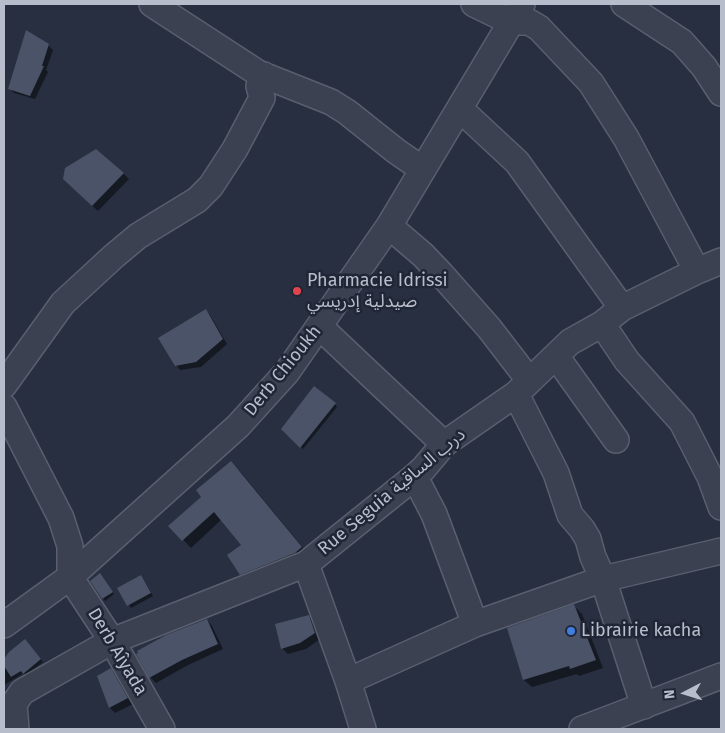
<!DOCTYPE html>
<meta charset="utf-8">
<style>
body{margin:0}
#map{position:relative;width:725px;height:733px;overflow:hidden;background:#272f41;font-family:"Fira Sans",sans-serif}
canvas{display:block}
.frame{position:absolute;inset:0;border:5px solid #b8bdcb;pointer-events:none}
.north{position:absolute;left:660px;top:668px;width:50px;height:50px;-webkit-text-stroke:4px #202636;paint-order:stroke;rotate:265deg;font-size:14px;font-weight:700;line-height:20px;text-align:center;color:#b8bdcb}
.north::after{content:'';display:block;margin:auto;width:18px;height:22px;background:#b8bdcb;clip-path:polygon(50% 0,100% 100%,50% 72%,0 100%)}
</style>
<div id="map">
<canvas width="725" height="733"></canvas>
<div class="frame"></div>
<div class="north">N</div>
</div>
<script>
const context = document.querySelector('canvas').getContext('2d');
context.lineJoin = 'round';
function paint(path, color) {
  context.fillStyle = color;
  context.fill(path, 'evenodd');
}
function poly(rows) {
  const path = new Path2D();
  for (const r of rows) {
    path.moveTo(r[0], r[1]);
    for (let i = 2; i < r.length; i += 2) path.lineTo(r[i], r[i + 1]);
  }
  return path;
}
function trace(path, color, width, dash) {
  context.strokeStyle = color;
  context.lineWidth = width;
  context.lineCap = dash ? 'butt' : 'round';
  context.setLineDash(dash || []);
  context.stroke(path);
}
function drawText(font, color, halo, rows, align = 'center') {
  context.font = font + ' "Fira Sans","Noto Sans Arabic",sans-serif';
  context.lineWidth = 5;
  context.setLineDash([]);
  context.textBaseline = 'middle';
  context.strokeStyle = halo;
  context.fillStyle = color;
  for (const [text, x, y, turn = 0] of rows) {
    context.save();
    context.translate(x, y);
    context.rotate((+turn || 0) * Math.PI / 180);
    context.textAlign = isNaN(turn) ? turn : align;
    if (halo) context.strokeText(text, 0, 0);
    context.fillText(text, 0, 0);
    context.restore();
  }
}
paint(poly([
 [48,45,53,50,46,70,48,72,35,99,14,93,9,88],
 [123,173,129,179,98,211,70,185],
 [206,310,210,315,227,344,201,367,180,370,176,365],
 [335,404,337,407,303,449,282,429],
 [239,470,309,555,249,582,241,574,243,545,222,519,191,548,170,526],
 [102,577,114,594,105,601,91,581],
 [143,579,153,596,131,608,119,589],
 [574,606,582,614,603,668,579,676,577,674,532,687,524,680],
 [308,616,314,622,320,639,306,649,288,654,282,648],
 [207,620,212,626,223,649,188,665,156,683,150,677],
 [27,643,43,662,26,675,24,673,4,685,4,661,10,654],
 [111,670,116,675,133,704,115,713,110,708,99,676]
]), '#0007');
paint(poly([
 [26,30,49,44,42,66,44,66,30,96,8,89],
 [96,149,124,173,92,206,63,179,65,168],
 [206,309,223,339,196,362,175,366,158,338],
 [314,386,336,403,300,448,281,429],
 [231,461,302,547,295,553,240,575,227,555,241,545,214,512,182,541,168,526,201,497,196,490],
 [100,573,113,592,102,599,90,581],
 [141,575,151,593,127,606,117,588],
 [574,604,596,660,570,669,569,666,523,680,507,628],
 [309,615,315,633,300,643,281,649,275,624],
 [207,619,218,644,182,660,149,678,136,654,138,653,137,651,166,635],
 [25,639,41,659,23,674,21,671,11,677,4,666,4,659,9,652],
 [111,668,128,698,109,708,97,676]
]), '#4b5368');
const street = poly([
 [152,4,258,73,331,102,347,112,396,151,422,169],
 [474,4,511,22,529,22,539,28,591,83,626,138,697,271],
 [624,4,682,42,704,67,721,93],
 [460,109,517,162,622,308],
 [389,226,423,255,442,275,489,328,529,380],
 [602,324,627,361,682,422,710,477,721,507],
 [320,327,444,444],
 [556,356,616,440],
 [4,385,63,303,114,256,138,236,197,200,211,186,235,149,262,98,259,86,264,75],
 [516,394,556,473,570,515,582,529,588,539,593,557,603,579,644,706],
 [4,407,61,518,70,546,70,577,112,641,162,729],
 [413,478,420,487,434,514,475,624],
 [306,564,348,681,363,729],
 [4,625,70,577,238,426,287,372,389,226,522,4],
 [348,681,475,624,603,579,721,551],
 [16,729,14,704,22,692,112,641,306,564,413,478,423,469,444,444,516,394,570,342,602,324,622,308,697,271,721,261],
 [582,729,721,676]
]);
trace(street, '#595f6e', 28);
trace(street, '#3b4151', 25);
for (const [x, y, r, color] of [
 [297,291,5,"#e0444e"],
 [571,631,5,"#3f7fe0"]
]) {
  const dot = new Path2D();
  dot.arc(x, y, r, 0, 2 * Math.PI);
  context.fillStyle = color;
  context.fill(dot);
  trace(dot, '#202636', 2);
}
drawText('18px', '#b8bdcb', '#202636', [
 ["Pharmacie Idrissi",307,281],
 ["صيدلية إدريسي",307,302],
 ["Librairie kacha",581,631]
], 'left');
drawText('18px', '#b8bdcb', '#202636', [
 ["Derb Chioukh",283,371,-51],
 ["Rue Seguia درب الساقية",392,492,-40],
 ["Derb Aîyada",117,652,59]
]);
</script>
